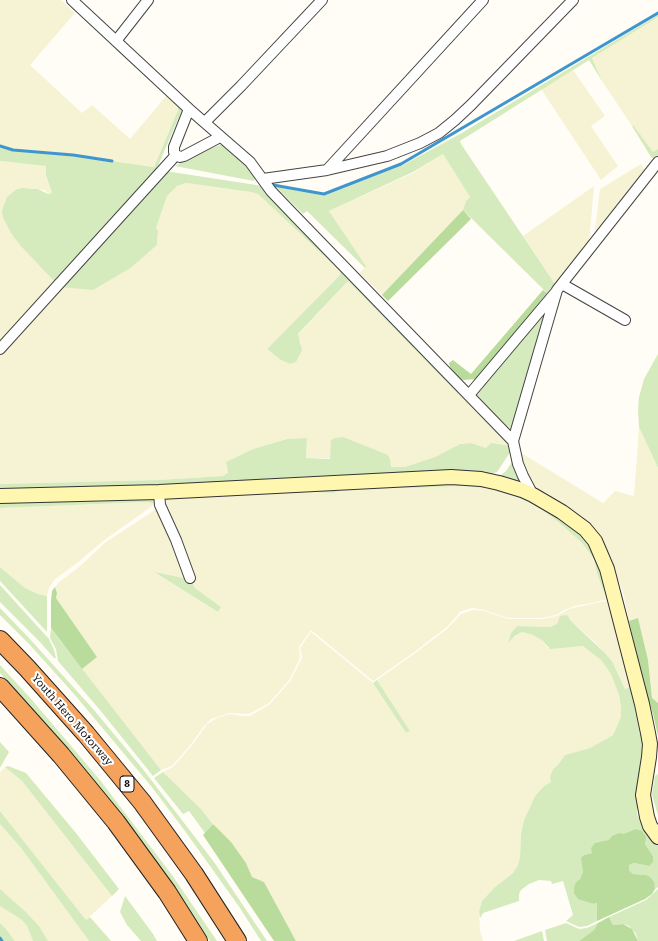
<!DOCTYPE html>
<style>
body{margin:0}
canvas{display:block;background:#fffdf5}
</style>
<canvas width="658" height="941"></canvas>
<script>
const context = document.querySelector('canvas').getContext('2d');
context.lineJoin = 'round';
function paint(path, color) {
  context.fillStyle = color;
  context.fill(path, 'evenodd');
}
function poly(rows) {
  const path = new Path2D();
  for (const r of rows) {
    path.moveTo(r[0], r[1]);
    for (let i = 2; i < r.length; i += 2) path.lineTo(r[i], r[i + 1]);
  }
  return path;
}
function trace(path, color, width, dash) {
  context.strokeStyle = color;
  context.lineWidth = width;
  context.lineCap = dash ? 'butt' : 'round';
  context.setLineDash(dash || []);
  context.stroke(path);
}
function drawText(font, color, halo, rows, align = 'center') {
  context.font = font + ' "Roboto Serif",serif';
  context.lineWidth = 4;
  context.setLineDash([]);
  context.textBaseline = 'middle';
  context.strokeStyle = halo;
  context.fillStyle = color;
  for (const [text, x, y, turn = 0] of rows) {
    context.save();
    context.translate(x, y);
    context.rotate((+turn || 0) * Math.PI / 180);
    context.textAlign = isNaN(turn) ? turn : align;
    if (halo) context.strokeText(text, 0, 0);
    context.fillText(text, 0, 0);
    context.restore();
  }
}
paint(poly([
 [0,0,61,0,75,13,30,65,82,113,92,105,130,139,167,95,177,105,178,110,154,167,114,162,73,154,13,149,0,145],
 [658,17,658,149,653,153,633,125,632,126,602,81,592,58],
 [573,70,605,116,591,126,618,166,601,180,541,89],
 [443,154,470,197,466,201,463,210,382,295,359,273,366,266,329,211,413,173],
 [0,161,46,166,46,175,52,193,49,194,44,190,31,188,17,189,3,218,11,233,54,281,0,341],
 [641,164,646,172,600,230,597,231,595,229,600,189],
 [186,183,251,192,258,194,340,271,340,275,267,349,281,360,290,364,296,362,301,343,298,335,348,281,458,394,461,392,511,446,486,448,471,443,460,444,435,457,405,467,390,467,390,459,306,458,307,438,287,439,253,449,226,462,228,474,223,476,159,480,0,484,0,352,60,287,132,267,157,245,158,231,156,228,167,195,177,186],
 [594,186,589,244,555,284,523,236],
 [639,427,658,468,658,703,652,698,648,660,638,619,629,621,624,596,611,557,603,544,586,523,574,512,530,486,518,451,603,503,615,491,634,496],
 [427,486,460,486,485,488,514,496,544,511,562,525,582,543,591,555,610,602,604,600,592,603,575,606,564,610,556,615,542,618,508,618,484,610,473,608,468,609,460,612,448,626,413,653,373,681,311,630,299,647,300,658,290,679,269,703,249,714,229,713,211,719,204,726,192,743,172,766,161,770,82,669,97,657,56,598,57,593,55,587,58,583,80,566,106,542,158,508,161,500,199,496,310,492,334,493,345,488,362,489,382,487],
 [155,573,192,583,195,588,221,607,218,612],
 [147,502,155,504,103,541,77,563,55,579,49,588,47,596,38,594,25,588,0,567,0,508],
 [604,601,611,603,632,686,625,689,612,661,595,642,572,622,570,618,550,627,517,626,511,633,508,642,522,632,533,635,543,641,548,648,583,646,592,652,601,660,611,674,619,695,621,707,621,717,613,735,590,748,565,755,558,765,553,769,551,782,544,786,535,796,524,820,521,834,520,857,518,865,513,873,495,887,482,901,479,911,480,931,483,941,296,941,264,882,252,877,246,863,201,809,163,772,173,767,193,744,207,724,217,718,229,714,243,716,250,716,270,704,291,680,302,658,300,648,311,632,373,683,406,733,410,731,377,680,414,654,447,629,461,614,473,610,484,611,508,619,542,619,557,616,569,609],
 [5,767,22,781,112,896,86,920,0,811,0,772],
 [0,824,21,848,89,941,48,941,39,926,26,912,0,889],
 [0,906,22,920,27,926,33,941,15,941,6,929,0,923]
]), '#f6f3d4');
paint(poly([
 [658,15,658,17,592,58,602,81,589,60,460,141,461,144,555,284,547,293,463,210,466,201,470,197,443,154,413,172,329,211,366,266,365,268,307,211,303,214,276,187,326,195,403,165,460,134],
 [116,50,121,50,181,106,182,110,157,168,54,281,20,245,11,233,3,218,2,211,7,197,17,189,23,188,38,189,48,194,52,193,46,175,46,166,0,161,0,147,13,151,73,156,154,167,178,110,177,105],
 [633,125,653,152,658,149,658,159,654,159,651,157,632,126],
 [220,145,224,145,246,162,255,178,254,181,175,166,203,151],
 [165,171,263,186,461,392,458,394,348,281,298,334,302,350,296,362,290,364,281,360,267,349,340,275,340,271,258,194,251,192,186,183,177,186,167,196,156,228,158,231,157,245,132,267,93,290,60,287],
 [542,311,547,311,513,428,510,428,507,426,476,394],
 [658,354,658,468,639,427,638,411,639,397,644,379],
 [343,437,388,455,390,459,391,467,405,467,435,457,460,444,471,443,486,448,491,443,511,446,511,451,497,472,492,474,474,472,316,476,143,486,0,492,0,484,159,480,223,476,228,473,226,462,253,449,287,439,307,438,306,458,330,459,331,440,335,438],
 [514,459,522,484,515,481,500,476,506,471],
 [444,482,476,483,512,491,547,507,562,518,585,538,595,552,609,596,603,589,597,573,594,560,591,555,582,543,562,525,544,511,529,503,514,496,485,488,460,486,408,488,382,487,362,489,345,488,334,493,310,492,199,496,161,500,164,496,194,492,330,486],
 [155,496,155,504,147,502,0,508,0,501],
 [0,567,25,588,38,594,47,596,47,632,0,581],
 [154,572,188,579,192,583,195,588,221,607,218,612],
 [0,585,49,639,54,650,56,658,54,658,40,642,0,602],
 [0,608,28,637,94,710,142,768,214,862,267,941,261,941,240,908,185,831,151,786,74,694,30,645,0,615],
 [567,615,572,622,604,652,612,661,625,689,632,686,645,742,637,798,637,814,640,821,658,843,658,887,655,889,653,882,646,875,633,874,629,870,629,865,634,863,649,866,653,856,645,844,645,840,609,840,604,842,592,853,584,855,583,871,580,879,576,882,588,902,594,904,597,903,597,921,587,926,579,927,566,921,573,915,563,881,552,884,551,881,539,880,529,884,521,890,519,894,519,901,483,913,480,918,479,911,482,901,495,887,513,873,518,865,520,857,521,834,524,820,535,796,544,786,551,782,550,777,553,769,558,765,565,755,590,748,613,735,621,717,621,707,619,695,611,674,601,660,583,646,550,649,543,641,533,635,522,632,515,636,508,643,511,633,517,626,550,627,557,624,560,616],
 [51,628,59,639,161,770,153,776,100,710,58,661,56,649,50,638],
 [0,665,32,700,100,780,172,875,217,941,210,941,183,900,147,850,96,784,28,704,0,673],
 [377,680,410,731,406,733,373,683],
 [0,742,9,752,0,768],
 [8,766,26,773,76,833,119,889,112,896,22,781,5,767],
 [163,772,201,809,213,824,205,833,189,811,183,814,154,778],
 [658,774,658,815,652,795,655,776],
 [0,811,86,920,90,917,111,941,89,941,21,848,0,824],
 [0,889,26,912,39,926,48,941,33,941,27,926,22,920,0,906],
 [658,889,658,941,638,941,636,934,629,926,623,924,613,925,609,917,646,900],
 [125,896,153,934,157,941,141,941,127,925,120,912],
 [0,923,6,929,15,941,3,941,0,937],
 [566,923,579,929,587,928,598,923,594,930,579,941,547,941,545,930],
 [542,931,544,941,514,941]
]), '#d5ebbd');
paint(poly([
 [463,210,471,219,388,301,382,295],
 [543,290,547,293,477,379,463,380,458,377,450,367,449,363,453,360,471,374],
 [55,587,57,593,56,598,97,657,82,669,51,628,51,601,52,591],
 [638,618,648,660,652,698,658,703,658,736,653,714,643,684,629,621],
 [213,824,231,842,246,863,252,877,264,882,296,941,274,941,203,835],
 [636,829,642,831,646,837,645,844,653,856,653,862,649,866,634,863,629,865,629,870,633,874,646,875,650,877,654,882,655,889,652,894,645,899,597,921,597,903,594,904,578,899,574,893,574,888,576,882,580,879,583,871,581,858,584,855,592,853,591,848,595,843,609,840,612,836,619,833,624,834],
 [609,917,613,925,623,924,632,929,638,941,579,941,594,930,598,923]
]), '#b9dc9c');
trace(poly([
 [0,146,13,150,73,155,112,161],
 [273,185,324,194,401,164,658,13],
 [0,938,2,941]
]), '#3f96cf', 3);
const street = poly([
 [72,0,189,109,250,162,271,191,294,215,513,441],
 [116,41,148,0],
 [189,109,174,147,174,152,176,155,180,157,184,156,220,137],
 [205,122,241,86,322,0],
 [327,170,483,0],
 [263,179,327,170,387,156,420,143,439,133,455,120,471,105,573,0],
 [562,284,625,320],
 [0,349,176,155],
 [469,395,555,293],
 [159,492,160,505,176,540,190,578],
 [533,495,523,476,518,464,513,441,557,290,658,162]
]);
const secondary = poly([
 [0,496,159,492,451,477,481,479,499,483,522,490,533,495,562,512,585,529,595,541,607,569,642,704,648,733,650,744,649,757,643,795,647,817,650,826,658,837]
]);
const highway = poly([
 [0,640,27,668,86,734,142,802,194,874,237,941],
 [0,687,61,755,116,822,167,892,198,941]
]);
trace(street, '#444', 12);
trace(secondary, '#333', 16);
trace(highway, '#222', 20);
trace(street, '#fff', 10);
trace(secondary, '#fff6b0', 14);
trace(highway, '#f5a25d', 18);
for (const [x, y, w] of [
 [127,784,14]
]) {
  const box = new Path2D();
  box.roundRect(x - w / 2, y - 8, w, 16, 3);
  context.fillStyle = '#fff';
  context.fill(box);
  trace(box, '#111', 1);
}
drawText('bold 10px', '#111', null, [
 ["8",127,784]
]);
drawText('11px', '#111', '#fff', [
 ["Youth Hero Motorway",72,720,49]
]);
</script>
